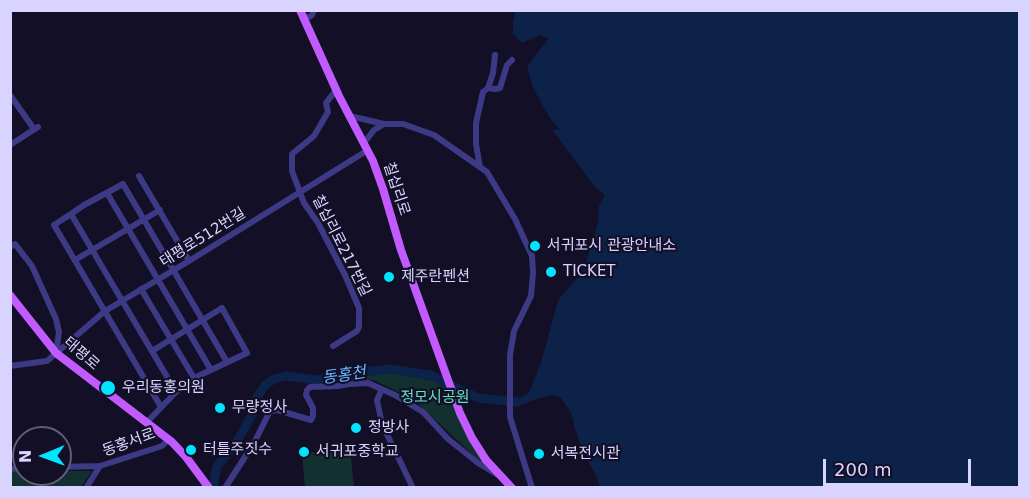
<!DOCTYPE html>
<meta charset="utf-8">
<style>
body{margin:0}
#map{position:relative;width:1030px;height:498px;overflow:hidden;background:#130f26;font-family:"DejaVu Sans",sans-serif}
canvas{display:block}
.frame{position:absolute;inset:0;border:12px solid #d9d4ff;pointer-events:none}
.north{position:absolute;left:12px;top:426px;width:60px;height:60px;box-sizing:border-box;background:#130f26;border:2px solid #625e7d;border-radius:50%;rotate:269deg;font-size:16px;font-weight:700;line-height:24px;text-align:center;color:#d9d4ff}
.north::after{content:'';display:block;margin:auto;width:21px;height:27px;background:#00e5ff;clip-path:polygon(50% 0,100% 100%,50% 72%,0 100%)}
.scale{position:absolute;left:823px;top:459px;width:148px;height:27px;box-sizing:border-box;border:3px solid #d9d4ff;border-top:0;padding-left:8px;font-size:18px;line-height:21px;white-space:nowrap;color:#d9d4ff;-webkit-text-stroke:4px #130f26;paint-order:stroke}
</style>
<div id="map">
<canvas width="1030" height="498"></canvas>
<div class="frame"></div>
<div class="north">N</div>
<div class="scale">200 m</div>
</div>
<script>
const context = document.querySelector('canvas').getContext('2d');
context.lineJoin = 'round';
function paint(path, color) {
  context.fillStyle = color;
  context.fill(path, 'evenodd');
}
function poly(rows) {
  const path = new Path2D();
  for (const r of rows) {
    path.moveTo(r[0], r[1]);
    for (let i = 2; i < r.length; i += 2) path.lineTo(r[i], r[i + 1]);
  }
  return path;
}
function trace(path, color, width, dash) {
  context.strokeStyle = color;
  context.lineWidth = width;
  context.lineCap = dash ? 'butt' : 'round';
  context.setLineDash(dash || []);
  context.stroke(path);
}
function drawText(font, color, halo, rows, align = 'center') {
  context.font = font + ' "DejaVu Sans","Noto Sans KR",sans-serif';
  context.lineWidth = 4.5;
  context.setLineDash([]);
  context.textBaseline = 'middle';
  context.strokeStyle = halo;
  context.fillStyle = color;
  for (const [text, x, y, turn = 0] of rows) {
    context.save();
    context.translate(x, y);
    context.rotate((+turn || 0) * Math.PI / 180);
    context.textAlign = isNaN(turn) ? turn : align;
    if (halo) context.strokeText(text, 0, 0);
    context.fillText(text, 0, 0);
    context.restore();
  }
}
paint(poly([
 [387,371,447,384,486,467,414,400,374,380,322,380],
 [348,450,348,455,351,457,354,487,305,487,302,453],
 [60,471,92,471,81,487,11,487,11,472,24,472,24,474,60,474]
]), '#12302f');
paint(poly([
 [516,10,1019,11,1019,487,600,487,596,475,585,457,576,432,571,413,560,397,553,395,540,398,515,407,513,402,528,393,531,388,541,363,558,300,583,272,598,223,599,206,605,195,596,188,552,130,560,130,550,118,533,88,527,66,549,38,540,35,522,43,513,34,513,21]
]), '#0c2248');
trace(poly([
 [213,488,217,466,235,445,252,415,257,397,265,385,274,379,286,376,316,380,345,377,364,372,390,369,430,375,478,398,518,402]
]), '#0c2248', 9);
trace(poly([
 [304,20,312,15,314,10],
 [488,88,495,89,500,88,507,65,512,60],
 [10,95,34,129],
 [350,116,384,124,403,124,434,135,487,172,515,219,532,256,533,273,531,296,514,331,510,355,510,417,532,488],
 [364,143,374,130,384,124],
 [10,145,38,127],
 [480,167,476,144,476,123,483,92,488,88,493,73,495,55],
 [139,176,189,261],
 [107,193,211,370],
 [71,214,176,392],
 [10,247,15,244,32,266,56,319,59,332,56,353],
 [75,260,160,210],
 [141,289,194,378],
 [333,346,357,331,359,327,359,308,345,275,318,223,304,203,292,171,292,154,314,136,328,112,326,103,336,90],
 [10,366,47,361,105,311,189,261,368,150],
 [382,389,377,400,382,424,413,488],
 [161,407,54,225,71,214,84,205,123,184,227,362],
 [147,422,176,392,194,378,247,353,222,308,152,351],
 [60,467,100,466,162,446,169,439],
 [10,469,24,468],
 [86,488,100,466],
 [225,488,254,443,270,411,277,410,311,420,313,416,313,408,306,395,307,390,310,387,338,386,349,384,368,383,395,395,423,412,448,439,478,463,498,475]
]), '#3d3a85', 6);
trace(poly([
 [300,10,339,96,373,161,383,189,401,250,460,413,472,438,486,460,512,488],
 [10,295,56,353,172,442,186,457,209,488]
]), '#c25bff', 8);
for (const [x, y, r, color] of [
 [535,246,6,"#00e5ff"],
 [551,272,6,"#00e5ff"],
 [389,277,6,"#00e5ff"],
 [108,388,8,"#00e5ff"],
 [220,408,6,"#00e5ff"],
 [356,428,6,"#00e5ff"],
 [191,450,6,"#00e5ff"],
 [304,452,6,"#00e5ff"],
 [539,454,6,"#00e5ff"]
]) {
  const dot = new Path2D();
  dot.arc(x, y, r, 0, 2 * Math.PI);
  context.fillStyle = color;
  context.fill(dot);
  trace(dot, '#130f26', 2);
}
drawText('15px', '#d9d4ff', '#130f26', [
 ["칠십리로",396,189,72],
 ["태평로512번길",203,238,-32],
 ["칠십리로217번길",341,246,63],
 ["태평로",81,354,41],
 ["동홍서로",129,443,-20]
]);
drawText('15px', '#d9d4ff', '#130f26', [
 ["서귀포시 관광안내소",547,246],
 ["TICKET",563,272],
 ["제주란펜션",401,277],
 ["우리동홍의원",122,388],
 ["무량정사",232,408],
 ["정방사",368,428],
 ["터틀주짓수",203,450],
 ["서귀포중학교",316,452],
 ["서복전시관",551,454]
], 'left');
drawText('15px', '#5fe0c0', '#130f26', [
 ["정모시공원",435,398]
]);
drawText('italic 16px', '#62b6ff', '#130f26', [
 ["동홍천",344,376,-8]
]);
</script>
